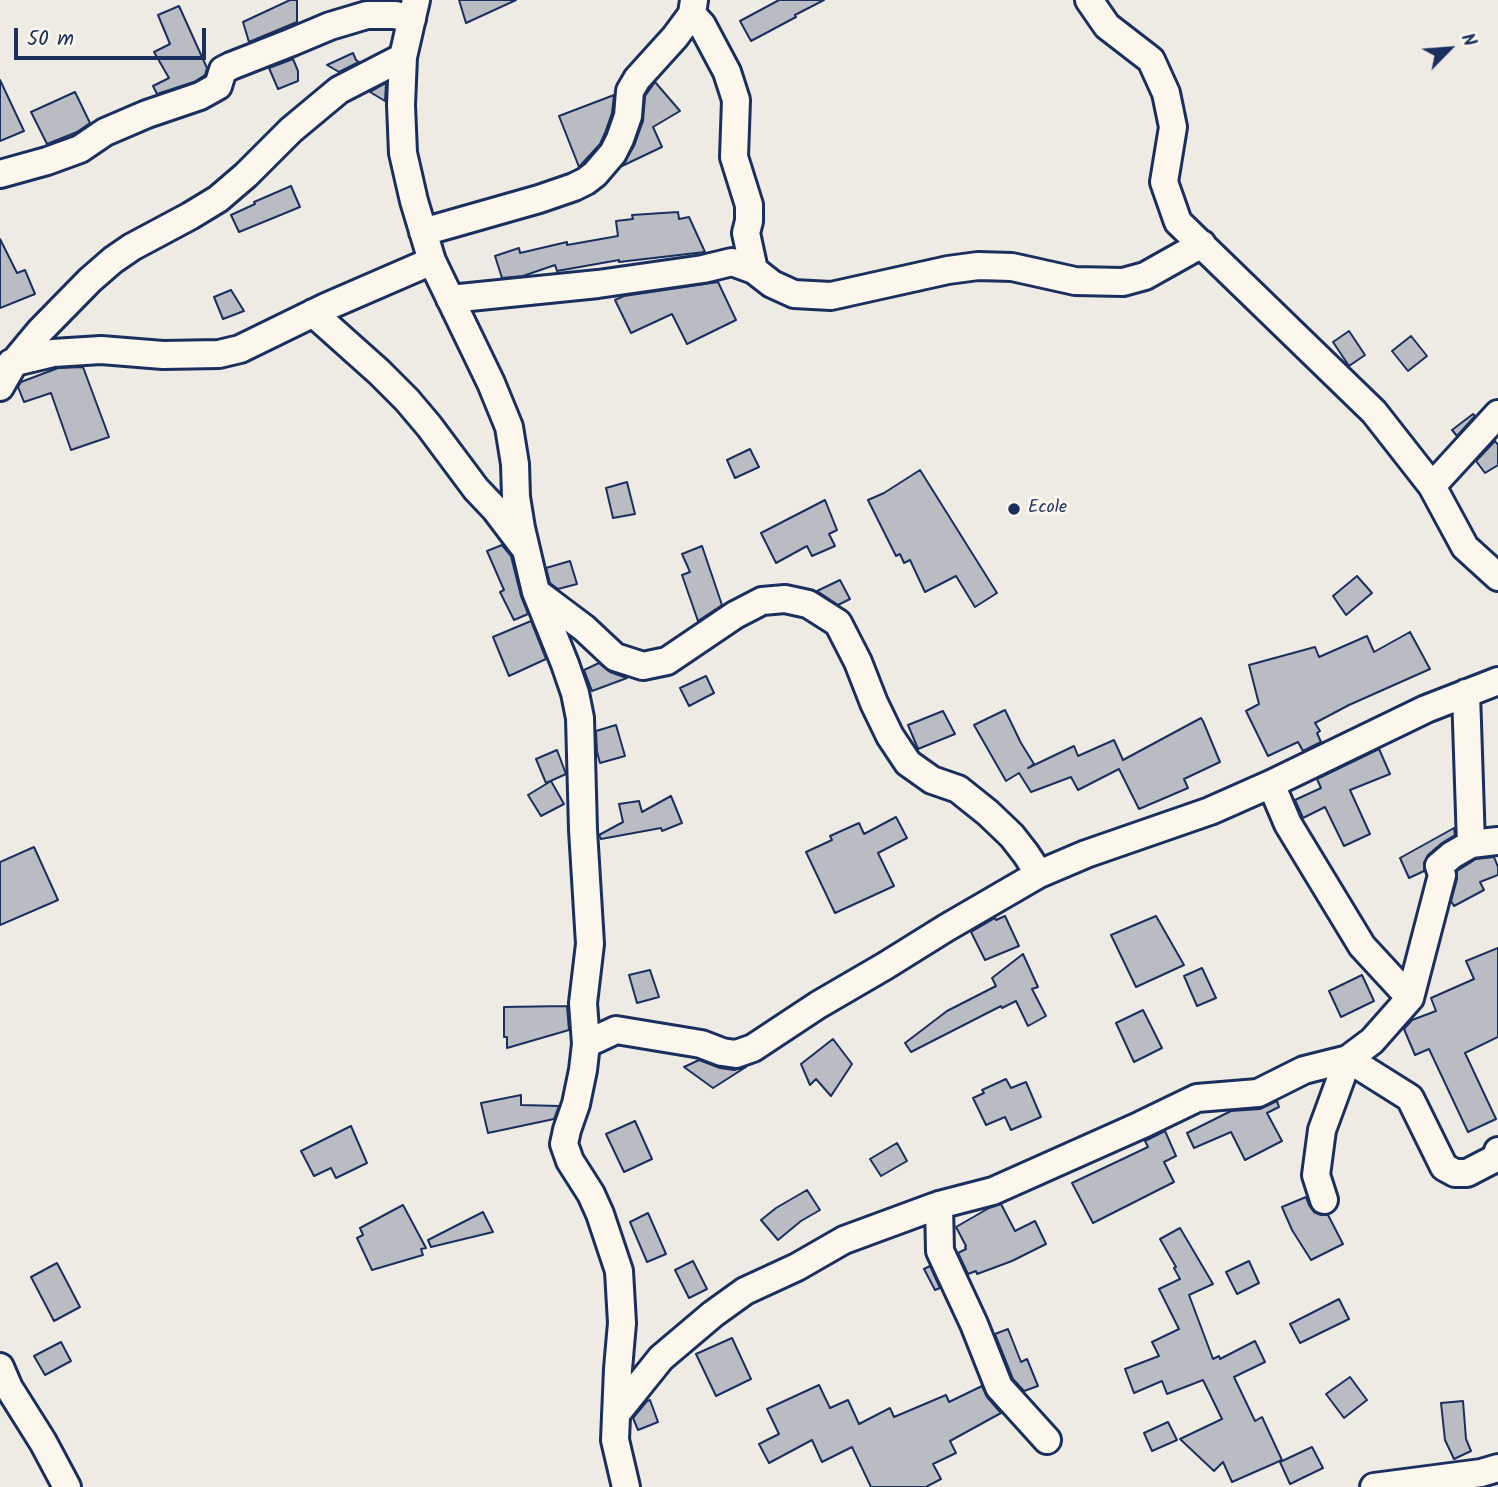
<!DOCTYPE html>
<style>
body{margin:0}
#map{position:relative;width:1498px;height:1487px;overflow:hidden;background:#eeebe4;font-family:Kalam,sans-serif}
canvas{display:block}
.north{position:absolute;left:1414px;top:14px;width:70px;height:70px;-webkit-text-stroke:5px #fbf7ec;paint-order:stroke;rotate:65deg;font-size:19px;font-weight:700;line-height:28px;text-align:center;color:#1b2f5e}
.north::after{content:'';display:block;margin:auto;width:24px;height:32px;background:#1b2f5e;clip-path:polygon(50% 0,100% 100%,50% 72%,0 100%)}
.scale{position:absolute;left:14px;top:28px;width:192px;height:32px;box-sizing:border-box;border:4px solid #1b2f5e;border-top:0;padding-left:9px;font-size:21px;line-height:24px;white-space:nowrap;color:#1b2f5e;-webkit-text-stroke:5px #fbf7ec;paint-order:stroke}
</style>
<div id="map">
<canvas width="1498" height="1487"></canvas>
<div class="north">N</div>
<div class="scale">50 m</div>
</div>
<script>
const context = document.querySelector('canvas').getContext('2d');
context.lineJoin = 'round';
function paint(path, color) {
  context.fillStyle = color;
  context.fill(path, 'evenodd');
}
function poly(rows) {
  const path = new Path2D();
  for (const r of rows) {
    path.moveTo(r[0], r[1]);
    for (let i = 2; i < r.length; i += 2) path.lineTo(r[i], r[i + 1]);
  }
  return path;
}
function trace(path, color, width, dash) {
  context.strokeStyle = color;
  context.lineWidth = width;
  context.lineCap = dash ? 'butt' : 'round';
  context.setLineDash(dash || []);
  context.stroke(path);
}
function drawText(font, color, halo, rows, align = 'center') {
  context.font = font + ' Kalam,sans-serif';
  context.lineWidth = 6;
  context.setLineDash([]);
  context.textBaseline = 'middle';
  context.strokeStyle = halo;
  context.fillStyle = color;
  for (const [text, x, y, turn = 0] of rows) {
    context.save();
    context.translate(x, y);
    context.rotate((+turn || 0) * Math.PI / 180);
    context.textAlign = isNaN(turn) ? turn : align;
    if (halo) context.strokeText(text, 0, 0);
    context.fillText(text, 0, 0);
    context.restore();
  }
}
const building = poly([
 [290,0,297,0,297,22,249,42,243,22,290,0],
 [459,0,516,0,466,23,459,0],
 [779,0,824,0,795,15,796,17,751,41,740,21,779,0],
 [179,6,207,68,205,75,194,82,157,94,153,86,169,78,154,52,170,44,158,15,179,6],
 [353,53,356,60,359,62,339,72,327,65,353,53],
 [293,59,298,71,298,81,278,89,269,68,293,59],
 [0,80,24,131,0,141,0,80],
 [655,82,680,111,653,127,662,147,622,166,634,146,643,121,645,96,655,82],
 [386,83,385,101,370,92,386,83],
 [75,92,90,123,77,132,47,144,31,112,75,92],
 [614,95,612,113,605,133,600,144,579,167,559,116,614,95],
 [291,186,300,207,239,232,231,215,255,204,254,202,291,186],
 [678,212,679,219,689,217,705,252,619,262,619,260,557,271,555,265,523,276,502,278,495,256,519,248,520,253,567,242,567,245,618,236,616,221,633,219,632,215,678,212],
 [0,239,17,273,25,270,35,294,0,308,0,239],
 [718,282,736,320,687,344,672,314,631,333,615,300,624,296,718,282],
 [231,290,244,311,223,319,214,297,231,290],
 [1349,331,1365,355,1349,366,1333,342,1349,331],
 [1411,336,1427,356,1408,371,1392,351,1411,336],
 [83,367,109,437,71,450,51,393,24,402,18,387,21,382,58,368,83,367],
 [1473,414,1475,416,1457,436,1452,430,1473,414],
 [1495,441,1498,445,1498,465,1485,473,1476,461,1495,441],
 [750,449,759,467,735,478,727,460,750,449],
 [920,470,997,593,975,607,956,576,925,592,910,560,904,563,900,554,896,556,868,500,884,493,920,470],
 [627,482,635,514,613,518,606,488,627,482],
 [825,500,837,530,829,534,835,546,812,556,807,546,776,563,761,533,825,500],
 [502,545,511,556,521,596,528,614,514,620,500,592,504,590,487,551,502,545],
 [702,546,722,605,698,621,682,575,690,572,682,554,702,546],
 [570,561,577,584,558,589,550,583,546,568,570,561],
 [1357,576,1372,593,1346,615,1333,596,1357,576],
 [840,580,850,599,838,605,817,591,840,580],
 [531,621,546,659,509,676,493,637,531,621],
 [1410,632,1430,669,1349,705,1315,723,1320,731,1317,733,1321,742,1303,751,1298,742,1268,756,1246,711,1259,704,1249,665,1315,647,1319,657,1367,636,1374,652,1410,632],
 [599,663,610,672,627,678,592,691,584,670,599,663],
 [706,676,714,693,689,706,680,688,706,676],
 [1005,710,1021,743,1034,764,1028,768,1074,746,1078,756,1114,740,1123,760,1201,718,1203,721,1220,762,1184,779,1188,788,1139,809,1119,769,1078,790,1071,777,1031,792,1019,773,1006,781,974,725,1005,710],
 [943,711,955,734,918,749,908,725,943,711],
 [616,725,625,756,600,763,597,752,596,731,616,725],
 [1379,749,1390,774,1350,790,1370,834,1344,846,1325,807,1303,818,1295,800,1321,788,1317,779,1379,749],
 [557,750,566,774,546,783,536,759,557,750],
 [551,781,564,804,541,816,528,795,551,781],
 [671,796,682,823,662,831,661,828,601,839,599,835,623,822,619,804,639,801,642,812,671,796],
 [896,817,907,838,878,853,894,886,835,913,806,852,832,840,830,836,859,823,864,834,896,817],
 [1454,828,1455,835,1442,843,1428,855,1424,863,1424,871,1409,878,1400,858,1454,828],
 [34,847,58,900,0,925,0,862,34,847],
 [1494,857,1498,867,1498,875,1480,882,1484,890,1454,906,1451,901,1457,879,1457,871,1476,859,1494,857],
 [1005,916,1019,946,985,960,971,932,995,918,996,920,1005,916],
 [1156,916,1184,965,1136,987,1111,935,1156,916],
 [1498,948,1498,1037,1465,1053,1496,1119,1468,1132,1429,1049,1415,1055,1404,1029,1412,1020,1436,1011,1431,998,1474,979,1466,961,1498,948],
 [1023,954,1038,987,1032,989,1046,1016,1028,1026,1016,1001,1002,1008,1001,1006,911,1052,905,1043,947,1011,996,986,992,978,1023,954],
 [1202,968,1216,998,1197,1006,1184,976,1202,968],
 [650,970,659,997,637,1003,629,975,650,970],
 [1362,975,1374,1001,1341,1017,1329,991,1362,975],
 [567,1006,569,1030,507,1048,507,1037,504,1037,504,1007,567,1006],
 [1143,1010,1162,1048,1134,1062,1116,1023,1143,1010],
 [833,1039,852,1064,831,1096,816,1079,810,1085,801,1064,833,1039],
 [699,1060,720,1068,734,1070,746,1067,713,1088,684,1067,699,1060],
 [1006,1079,1011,1088,1026,1082,1041,1117,1011,1130,1005,1117,986,1125,973,1098,984,1093,982,1090,1006,1079],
 [521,1095,521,1105,559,1106,554,1119,488,1133,481,1103,521,1095],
 [1277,1101,1279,1107,1267,1113,1282,1141,1245,1160,1231,1132,1194,1148,1187,1133,1231,1111,1260,1109,1277,1101],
 [635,1121,652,1159,624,1172,606,1134,635,1121],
 [351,1126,367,1163,336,1178,331,1168,314,1176,301,1151,351,1126],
 [1165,1131,1176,1156,1164,1162,1174,1182,1093,1223,1072,1183,1148,1147,1145,1141,1165,1131],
 [897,1143,907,1161,881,1176,870,1159,897,1143],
 [807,1190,820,1210,801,1221,778,1240,761,1220,776,1208,807,1190],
 [1306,1197,1309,1205,1314,1212,1321,1215,1328,1215,1343,1244,1311,1260,1292,1230,1282,1207,1306,1197],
 [1001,1204,1015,1231,1035,1221,1046,1244,1012,1261,977,1274,976,1271,968,1274,958,1253,966,1249,965,1247,966,1246,956,1227,989,1208,1001,1204],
 [403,1205,426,1248,421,1249,423,1255,372,1270,357,1238,363,1235,360,1228,403,1205],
 [483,1212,493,1232,431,1247,428,1240,483,1212],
 [648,1213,666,1254,647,1262,630,1222,648,1213],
 [1180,1228,1213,1284,1189,1295,1213,1359,1219,1356,1220,1359,1255,1341,1265,1362,1234,1377,1255,1421,1262,1417,1282,1460,1232,1482,1223,1462,1214,1471,1180,1439,1222,1419,1203,1380,1167,1394,1162,1381,1134,1393,1125,1369,1159,1356,1152,1342,1179,1329,1159,1289,1180,1279,1174,1268,1176,1267,1160,1239,1180,1228],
 [693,1261,707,1289,689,1298,675,1270,693,1261],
 [1249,1261,1259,1283,1237,1294,1226,1272,1249,1261],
 [57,1263,80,1307,54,1321,31,1277,57,1263],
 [930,1266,940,1288,935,1290,924,1269,930,1266],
 [1339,1299,1349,1319,1300,1343,1290,1324,1339,1299],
 [1008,1329,1021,1362,1027,1359,1038,1386,1024,1391,1013,1379,995,1334,1008,1329],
 [732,1338,751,1379,716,1396,696,1354,732,1338],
 [61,1342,71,1361,45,1375,34,1356,61,1342],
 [1350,1377,1367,1400,1344,1418,1326,1394,1350,1377],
 [819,1385,830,1408,848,1400,859,1424,890,1408,894,1417,946,1395,949,1402,982,1386,987,1397,1001,1413,950,1441,956,1453,933,1464,941,1479,926,1487,871,1487,852,1447,822,1462,812,1440,769,1463,759,1444,779,1434,767,1409,819,1385],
 [650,1400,658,1422,638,1430,633,1418,647,1401,650,1400],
 [1463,1401,1466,1439,1471,1451,1454,1459,1445,1440,1441,1403,1463,1401],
 [1168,1422,1177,1440,1152,1451,1144,1433,1168,1422],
 [1312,1447,1323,1468,1290,1484,1280,1462,1312,1447]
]);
paint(building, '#b9bcc3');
trace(building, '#1b2f5e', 2);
const street = poly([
 [416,0,403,57,401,105,403,153,414,201,432,261,491,383,509,427,515,464,516,497,521,528,536,592,565,664,575,693,580,718,583,830,590,944,583,1003,586,1044,583,1070,576,1104,567,1130,564,1144,570,1161,591,1194,600,1214,619,1271,622,1323,618,1369,615,1440,626,1487],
 [1089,0,1107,26,1151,60,1166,93,1173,127,1164,182,1178,222,1374,412,1432,486,1465,547,1498,577],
 [692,14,702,25,727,72,736,100,734,157,749,205,749,221,746,233,754,270],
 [0,174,47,161,80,149,105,132,147,114,200,96,218,86,223,70,231,66,292,42,330,26,367,15,395,15,412,19],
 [423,232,539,199,574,187,586,181,595,174,613,153,620,139,628,116,630,91,637,79,675,37,692,14,694,0],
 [450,299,598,284,703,269,732,262,754,270,772,284,794,294,831,296,948,270,978,266,1012,267,1075,281,1123,282,1145,276,1202,244],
 [313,313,379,372,407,400,429,426,476,489,495,509,523,546],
 [11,363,53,353,101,350,163,355,219,354,240,349,326,307,432,261],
 [0,387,15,361,40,331,90,280,113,260,132,247,190,216,218,199,246,175,291,130,339,90,403,57],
 [1432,486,1498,414],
 [536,592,584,628,615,657,643,666,667,661,735,615,762,601,785,599,808,604,838,623,858,662,874,703,890,736,908,763,932,780,958,789,988,813,1012,836,1026,854,1039,874],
 [1271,784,1288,824,1362,946,1410,998],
 [1471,844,1498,841],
 [586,1044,616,1030,701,1044,722,1052,736,1054,753,1048,818,1005,885,966,946,928,1039,874,1086,854,1210,811,1271,784,1426,709,1498,681],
 [1324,1200,1316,1175,1322,1130,1348,1059,1410,1098,1444,1167,1455,1173,1467,1173,1496,1158,1498,1151],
 [939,1205,940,1251,974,1324,999,1387,1047,1440],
 [0,1367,9,1388,43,1442,67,1487],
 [616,1414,661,1358,713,1314,745,1291,797,1267,844,1240,939,1205,993,1191,1141,1125,1197,1098,1258,1093,1304,1070,1348,1059,1372,1041,1410,998,1442,875,1439,866,1452,855,1471,844,1466,693],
 [1374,1487,1481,1473,1498,1468]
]);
trace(street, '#1b2f5e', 32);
trace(street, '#fbf7ec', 26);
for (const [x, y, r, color] of [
 [1014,509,7,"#1b2f5e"]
]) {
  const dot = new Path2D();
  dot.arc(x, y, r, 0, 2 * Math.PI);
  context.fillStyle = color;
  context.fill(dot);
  trace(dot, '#fbf7ec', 2.5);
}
drawText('18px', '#1b2f5e', '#fbf7ec', [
 ["Ecole",1028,509]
], 'left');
</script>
